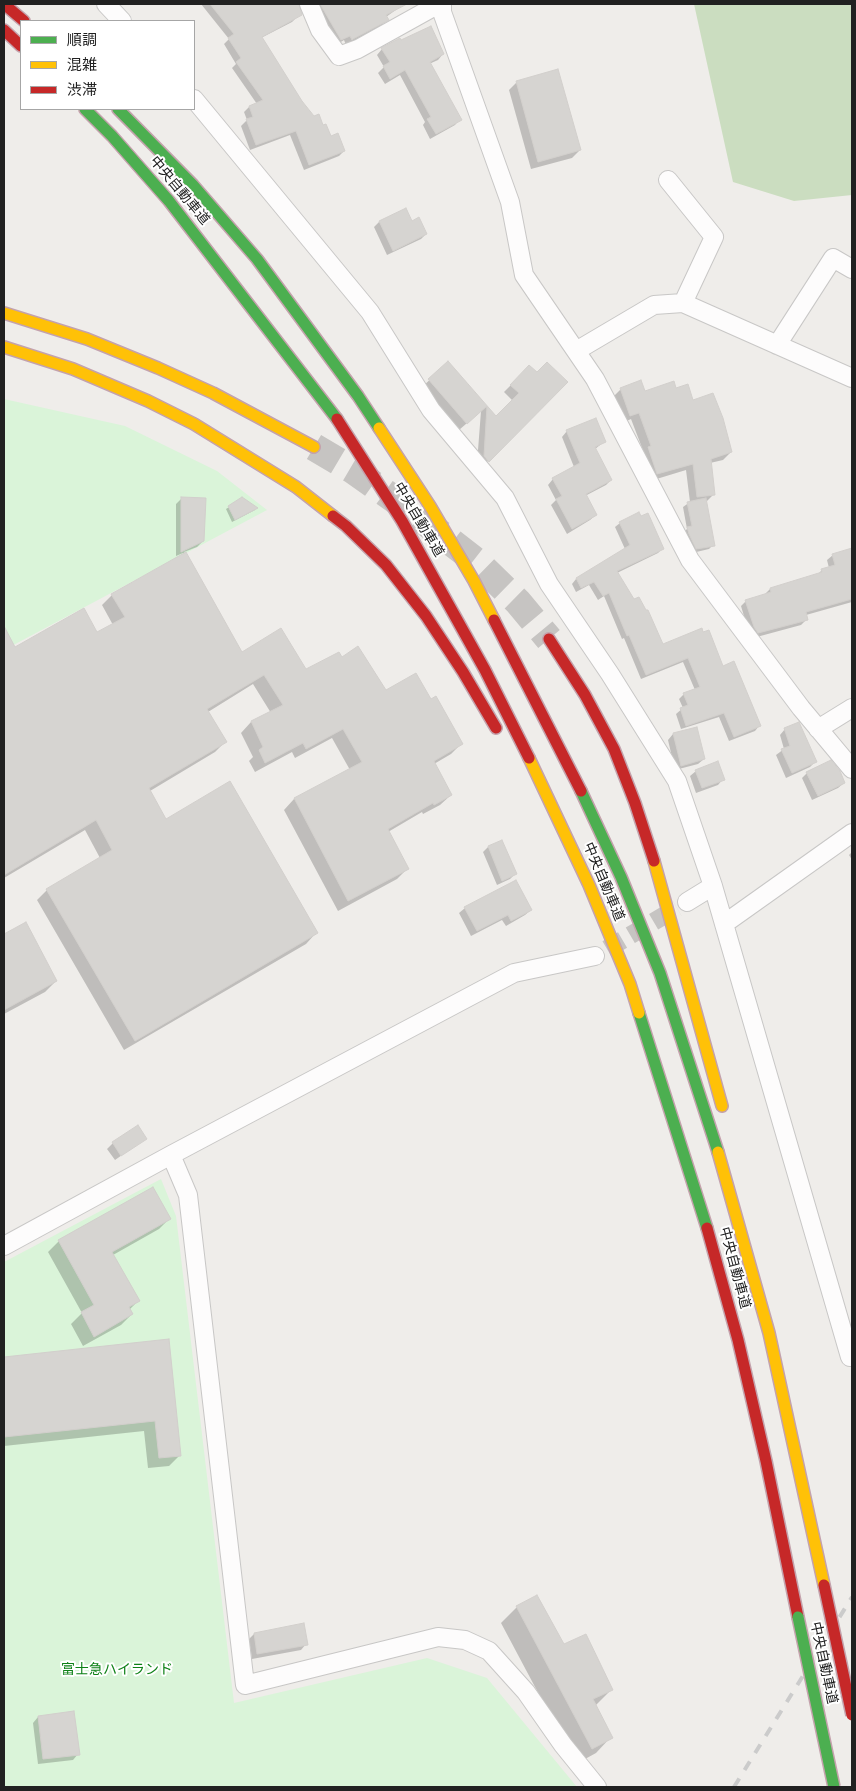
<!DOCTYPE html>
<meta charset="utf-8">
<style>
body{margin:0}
#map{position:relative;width:856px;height:1791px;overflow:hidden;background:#efedea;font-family:"Titillium Web","Noto Sans JP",sans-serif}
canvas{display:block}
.frame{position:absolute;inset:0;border:5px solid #212121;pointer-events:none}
.legend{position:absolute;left:20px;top:20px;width:175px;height:90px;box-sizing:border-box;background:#fff;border:1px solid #a6a6a6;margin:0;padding:6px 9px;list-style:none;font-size:15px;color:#212121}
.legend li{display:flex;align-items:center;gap:10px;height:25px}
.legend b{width:25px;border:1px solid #a6a6a6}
</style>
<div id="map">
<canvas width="856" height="1791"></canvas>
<div class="frame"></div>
<ul class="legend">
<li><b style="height:6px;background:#4caf50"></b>順調</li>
<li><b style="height:6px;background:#ffc107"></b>混雑</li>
<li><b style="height:6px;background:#c62828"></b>渋滞</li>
</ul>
</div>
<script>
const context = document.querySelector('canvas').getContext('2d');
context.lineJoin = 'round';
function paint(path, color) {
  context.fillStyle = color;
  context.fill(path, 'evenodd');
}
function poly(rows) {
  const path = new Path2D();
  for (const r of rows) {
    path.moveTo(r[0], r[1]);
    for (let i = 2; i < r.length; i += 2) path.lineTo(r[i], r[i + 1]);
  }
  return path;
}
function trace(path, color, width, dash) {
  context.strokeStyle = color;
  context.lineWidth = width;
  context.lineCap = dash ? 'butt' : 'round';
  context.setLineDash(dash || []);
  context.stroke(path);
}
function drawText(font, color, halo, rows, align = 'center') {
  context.font = font + ' "Titillium Web","Noto Sans JP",sans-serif';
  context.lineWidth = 4;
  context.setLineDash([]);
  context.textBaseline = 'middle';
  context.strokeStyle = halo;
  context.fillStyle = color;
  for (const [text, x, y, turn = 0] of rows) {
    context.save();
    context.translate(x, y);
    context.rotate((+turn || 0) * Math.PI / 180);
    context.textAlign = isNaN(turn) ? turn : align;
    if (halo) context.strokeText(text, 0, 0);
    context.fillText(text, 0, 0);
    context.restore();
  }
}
paint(poly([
 [694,4,852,4,852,195,794,201,733,182]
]), '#cbddc0');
paint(poly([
 [4,399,125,426,217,471,267,510,4,650],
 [161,1179,176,1216,234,1703,427,1658,487,1678,577,1787,4,1787,4,1262]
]), '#daf4d9');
paint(poly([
 [201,4,234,4,241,12,257,4,278,4,279,6,284,4,290,4,297,17,292,22,261,38,301,102,330,138,344,151,339,156,304,170,290,135,250,150,241,126,247,120,244,112,249,107,257,104,232,68,236,64,224,44,229,39],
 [312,4,404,4,386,17,387,19,382,25,346,45,344,40,336,45],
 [400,42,443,54,438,60,429,64,460,119,455,125,430,139,423,125,425,122,400,75,385,84,378,73,384,67,377,55,382,49],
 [517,82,580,150,572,158,531,169,509,90],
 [405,209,411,223,426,234,421,239,387,255,374,227,379,222],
 [448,363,496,418,513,401,504,392,529,367,537,374,566,382,481,468,477,463,481,411,459,430,422,387],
 [621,389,644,393,676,390,693,402,731,452,723,460,710,463,714,494,706,502,713,545,709,549,692,553,684,532,687,529,683,507,690,502,686,470,650,481,642,456,644,453,631,419,622,423,613,397],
 [567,431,604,442,595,449,611,480,606,485,585,496,596,515,590,520,567,534,551,505,556,500,548,485,553,479,574,467,562,437],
 [182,498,203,541,197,547,184,552,241,653,306,671,341,659,385,692,430,701,462,743,451,754,434,764,451,795,440,805,423,814,422,812,388,832,407,869,397,879,338,911,284,810,294,799,350,770,332,738,295,758,292,752,255,772,249,761,253,757,241,733,251,722,271,713,253,684,208,712,225,742,215,752,150,791,166,820,316,933,306,944,124,1050,37,900,47,890,100,858,85,830,4,878,4,629,14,649,97,634,113,625,102,605,112,595,184,555,183,553,176,556,176,504],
 [242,499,255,510,232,522,226,509],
 [620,523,663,548,658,553,617,573,662,645,722,667,759,726,755,731,729,741,719,717,681,729,676,714,683,708,679,699,684,694,695,690,683,662,641,679,624,638,622,639,604,596,598,600,589,585,576,592,572,584,576,579,625,549,615,527],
 [852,549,852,602,806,615,807,619,801,625,753,638,749,633,741,606,746,601,764,595,770,589,817,575,822,570,829,568,827,560,833,555],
 [785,729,816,761,810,767,786,778,776,755,784,749,780,735],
 [673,734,704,759,698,764,675,770,668,740],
 [696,771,723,779,718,785,696,793,690,776],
 [807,773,844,783,838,788,812,800,802,778],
 [488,847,515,874,510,879,497,885,483,852],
 [852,852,852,860,849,855],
 [465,908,531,910,525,915,506,926,502,920,471,936,459,913],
 [25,923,56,981,45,992,4,1014,4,935],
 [145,1139,115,1160,107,1149,113,1143],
 [169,1219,159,1229,113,1255,138,1301,129,1310,132,1314,121,1325,83,1346,71,1324,82,1313,48,1252,59,1241],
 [168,1341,180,1455,169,1466,148,1468,144,1431,4,1446,4,1359],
 [517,1607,612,1689,596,1705,611,1737,596,1753,576,1764,501,1623],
 [254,1634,306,1644,301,1650,252,1659,249,1639],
 [38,1717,78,1754,73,1760,38,1764,33,1723]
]), '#0003');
const building = poly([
 [210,4,299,4,302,15,262,37,302,101,314,116,319,114,323,125,326,124,331,136,338,133,345,151,309,165,296,131,256,145,246,119,253,117,249,106,263,100,236,62,241,58,228,38,234,34,210,4],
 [320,4,407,4,386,15,389,20,353,39,352,40,350,36,341,40,320,4],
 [431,26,444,54,430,62,462,120,436,134,427,119,431,117,405,70,390,79,383,66,390,62,381,48,400,38,401,40,431,26],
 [558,69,581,150,538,162,516,81,558,69],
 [406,208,412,221,419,217,427,234,393,251,379,221,406,208],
 [448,361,496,416,519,393,510,385,529,365,537,372,547,362,568,382,489,462,484,456,487,406,467,424,428,379,448,361],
 [641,380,645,391,674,381,676,388,688,384,693,400,713,393,723,418,732,452,711,459,715,495,697,497,693,464,657,474,648,447,651,446,639,413,630,416,620,388,641,380],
 [596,418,606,442,595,447,612,480,586,494,597,515,572,529,556,499,562,496,552,478,580,463,566,430,596,418],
 [181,497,206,498,204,541,181,552,181,497],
 [242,497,258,508,235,520,228,506,242,497],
 [706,498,715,546,696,549,689,534,687,527,692,526,687,502,706,498],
 [639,512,641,516,648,513,664,549,617,571,634,599,639,597,646,610,648,610,663,644,702,628,703,632,709,630,723,666,734,661,761,726,734,737,724,713,686,726,680,708,688,705,683,693,700,687,688,658,646,675,629,635,627,636,609,593,603,596,594,582,581,588,576,578,630,545,619,522,639,512],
 [852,548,852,599,806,612,808,620,758,633,754,627,745,600,771,592,770,588,822,572,821,569,835,565,832,554,852,548],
 [186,552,242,652,281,628,306,669,339,652,342,657,358,646,386,690,416,673,431,699,436,696,463,744,434,761,452,795,434,805,433,803,388,829,409,869,348,901,294,798,362,762,343,729,306,749,303,743,265,763,259,750,263,747,251,721,283,705,264,675,207,709,227,742,149,788,166,819,230,781,318,933,135,1041,46,889,112,850,96,820,4,875,4,626,15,647,84,608,97,632,125,617,111,594,186,552],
 [799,722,817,762,792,773,781,749,790,746,784,728,799,722],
 [697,727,705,759,681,766,673,733,697,727],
 [831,760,840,771,845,783,818,796,806,772,831,760],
 [718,761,725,780,702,788,695,770,718,761],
 [502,840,517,874,502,881,488,846,502,840],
 [516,880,532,910,511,921,508,915,477,931,464,907,516,880],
 [26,922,57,981,4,1010,4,934,26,922],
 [138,1125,147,1139,121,1156,112,1142,138,1125],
 [153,1187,171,1219,112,1252,140,1301,129,1307,133,1314,94,1337,81,1312,94,1305,58,1240,153,1187],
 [169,1339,181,1456,159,1458,155,1421,4,1437,4,1357,169,1339],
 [537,1595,564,1644,586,1634,613,1690,593,1699,613,1738,592,1749,516,1606,537,1595],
 [304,1623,308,1645,257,1654,254,1633,304,1623],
 [74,1711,80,1755,43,1759,38,1716,74,1711]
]);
paint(building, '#d6d4d1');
trace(building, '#d2cfcc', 1);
trace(poly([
 [607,949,677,908]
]), '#c6c4c2', 18, [18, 9]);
trace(poly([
 [314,447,353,470,415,514,477,562,518,602,549,639]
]), '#c6c4c2', 28, [28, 14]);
const street = poly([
 [106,4,122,21],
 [309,4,320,30,339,56,358,49,439,4],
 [442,4,442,12,510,202,524,275,595,379,690,560,801,708,852,769],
 [194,99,370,312,431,410,505,498,549,584,610,674,677,781,713,886,850,1357],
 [683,303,852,378],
 [777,345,833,258,852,269],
 [576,351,654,305,683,303,714,237,668,180],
 [818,729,852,708],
 [687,902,713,886],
 [724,924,852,833],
 [171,1155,188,1195,245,1685,438,1637,465,1640,489,1651,526,1692,563,1745,597,1787],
 [4,1246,171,1155,514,973,595,956]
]);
const fast = poly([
 [85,109,112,136,169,201,337,419],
 [118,109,193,185,257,259,358,396,379,428],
 [581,791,621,877,660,973,718,1152],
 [639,1013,707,1228]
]);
const slow = poly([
 [4,313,87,339,158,368,213,393,314,447],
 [4,347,73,369,148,401,194,424,296,487,333,516],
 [379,428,430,506,474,581,494,620],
 [529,758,589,885,630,984,639,1013],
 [654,861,722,1106],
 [718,1152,769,1333,824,1585]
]);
const jam = poly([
 [4,4,24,21],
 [4,30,21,46],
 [337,419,402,521,485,670,529,758],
 [333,516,346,526,386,565,426,616,463,672,496,728],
 [494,620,581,791],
 [549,639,585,695,614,749,635,803,654,861],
 [707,1228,738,1340,766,1461,798,1617]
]);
trace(street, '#c8c7c6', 20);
trace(fast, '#c4a2ac', 14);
trace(slow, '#c4a2ac', 14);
trace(jam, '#c4a2ac', 14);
trace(street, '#fdfcfc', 18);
trace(fast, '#4caf50', 11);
trace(slow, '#ffc107', 11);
trace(jam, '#c62828', 11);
trace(poly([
 [734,1787,852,1597]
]), '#cbcbcb', 4, [10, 10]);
const fastBridge = poly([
 [798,1617,834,1787]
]);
const jamBridge = poly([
 [824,1585,852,1715]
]);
trace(fastBridge, '#c4a2ac', 14, []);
trace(jamBridge, '#c4a2ac', 14, []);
trace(fastBridge, '#4caf50', 11);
trace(jamBridge, '#c62828', 11);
drawText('14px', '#212121', '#fff', [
 ["中央自動車道",179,191,50],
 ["中央自動車道",418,520,59],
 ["中央自動車道",603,882,67],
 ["中央自動車道",734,1268,75],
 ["中央自動車道",823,1663,78]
]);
drawText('14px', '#0e8117', '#fff', [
 ["富士急ハイランド",117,1671]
]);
</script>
